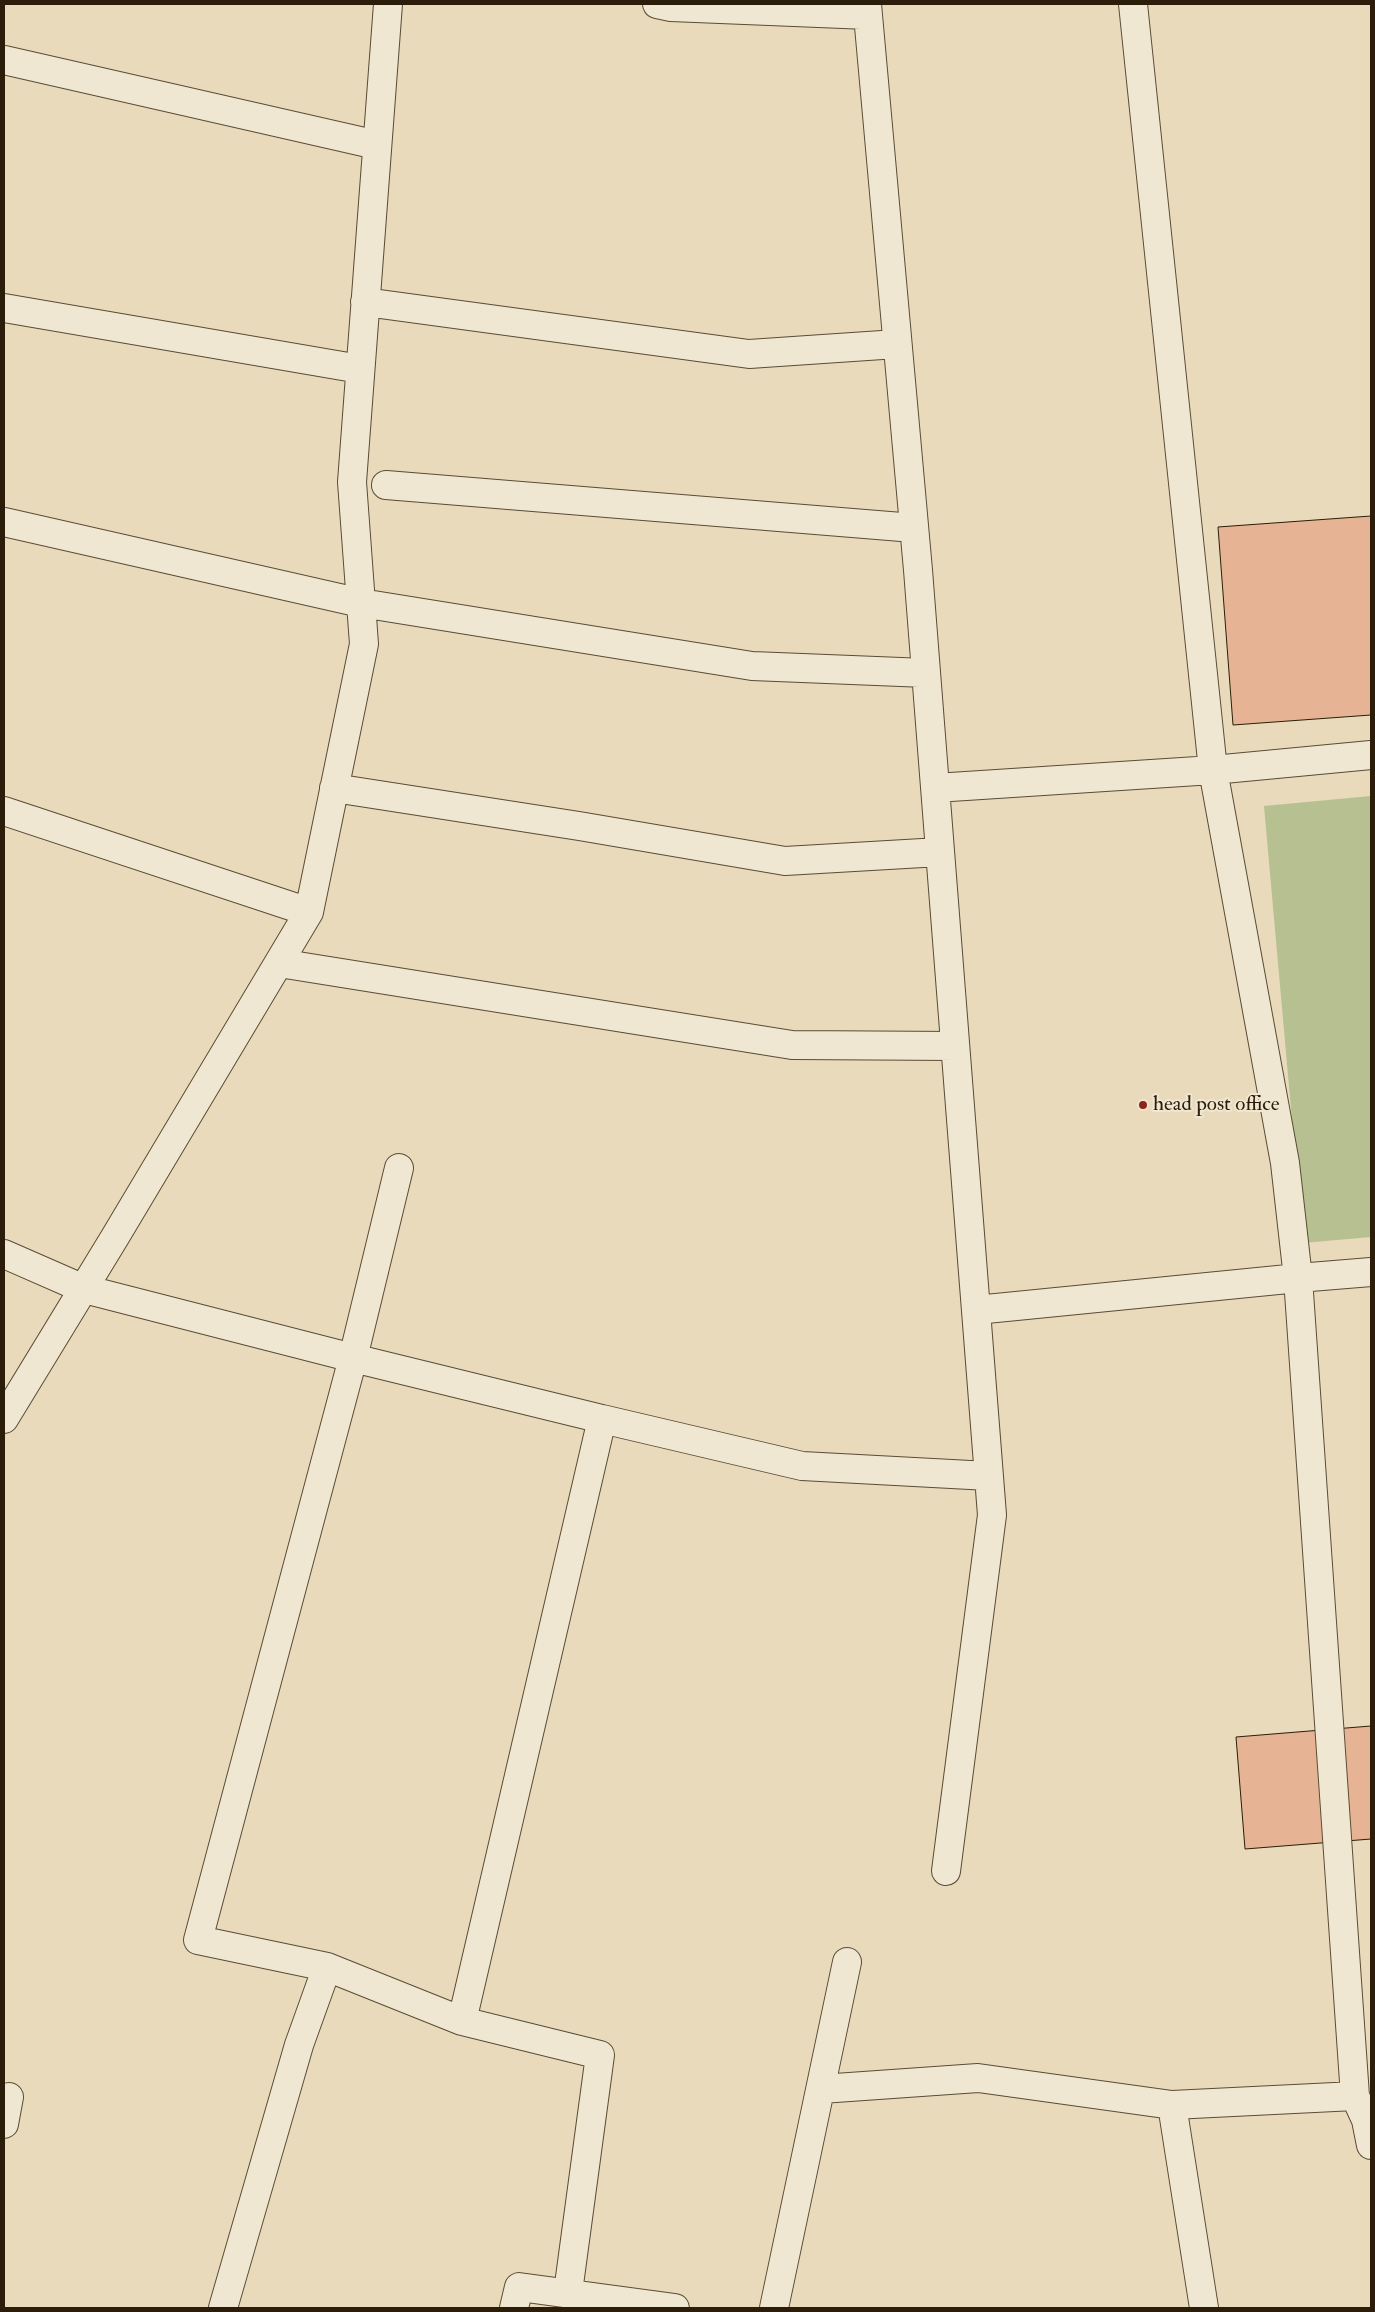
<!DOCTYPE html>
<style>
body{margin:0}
#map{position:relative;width:1375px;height:2312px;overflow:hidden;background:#e8daba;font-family:"IM FELL Double Pica",serif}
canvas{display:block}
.frame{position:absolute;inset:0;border:5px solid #2b1d09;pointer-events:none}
</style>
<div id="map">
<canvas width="1375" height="2312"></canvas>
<div class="frame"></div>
</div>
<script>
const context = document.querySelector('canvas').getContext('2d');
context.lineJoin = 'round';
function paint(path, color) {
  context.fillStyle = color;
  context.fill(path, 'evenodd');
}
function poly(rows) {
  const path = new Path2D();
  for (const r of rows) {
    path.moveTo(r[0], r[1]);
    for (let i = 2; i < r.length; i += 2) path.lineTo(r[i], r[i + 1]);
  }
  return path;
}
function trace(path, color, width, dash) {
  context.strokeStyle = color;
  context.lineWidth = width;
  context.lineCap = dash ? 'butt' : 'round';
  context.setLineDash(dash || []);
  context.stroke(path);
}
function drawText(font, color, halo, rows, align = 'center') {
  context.font = font + ' "IM FELL Double Pica",serif';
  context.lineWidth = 4;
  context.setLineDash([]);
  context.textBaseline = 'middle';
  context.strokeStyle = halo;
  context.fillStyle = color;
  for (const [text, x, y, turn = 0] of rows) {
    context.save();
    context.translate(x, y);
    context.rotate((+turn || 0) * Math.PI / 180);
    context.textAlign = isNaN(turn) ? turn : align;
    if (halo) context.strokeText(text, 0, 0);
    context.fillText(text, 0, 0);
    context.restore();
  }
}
paint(poly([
 [1371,796,1371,1237,1303,1243,1264,806]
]), '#b6c090');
const building = poly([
 [1371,516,1371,715,1233,725,1218,527,1371,516],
 [1371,1726,1371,1839,1245,1849,1236,1737,1371,1726]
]);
paint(building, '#e6b494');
trace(building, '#2b1d09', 1);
const street = poly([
 [657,4,671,7,868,15],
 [867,4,918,570,992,1515,946,1871],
 [4,60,377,145],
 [365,302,749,354,897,344],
 [4,308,360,369],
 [386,485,914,528],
 [4,522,361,603,752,666,926,673],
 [334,788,579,826,785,861,940,852],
 [935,788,1213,770,1371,755],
 [4,811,309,912],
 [279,963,792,1045,955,1046],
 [4,1254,84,1289,353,1358,602,1419,462,2021,600,2055,568,2292],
 [1371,1272,1298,1278,1355,2096,1366,2120,1371,2145],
 [976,1310,1298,1278,1285,1163,1213,770,1133,4],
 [4,1419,115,1237,309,912,364,644,352,482,388,4],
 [602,1419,802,1466,989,1476],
 [327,1967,462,2021],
 [821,2089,978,2078,1172,2105,1355,2096],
 [1172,2105,1204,2308],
 [4,2124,9,2097],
 [223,2308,299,2045,327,1967,198,1940,353,1358,399,1168],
 [514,2308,519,2287,675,2308],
 [774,2308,847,1962]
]);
trace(street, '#5a4c35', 30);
trace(street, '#f0e7d2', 28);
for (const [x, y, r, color] of [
 [1143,1105,5,"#8f2418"]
]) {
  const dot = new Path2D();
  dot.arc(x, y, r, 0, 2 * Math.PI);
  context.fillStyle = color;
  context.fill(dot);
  trace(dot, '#f0e7d2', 2);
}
drawText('21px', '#2b1d09', '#f0e7d2', [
 ["head post office",1153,1105]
], 'left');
</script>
